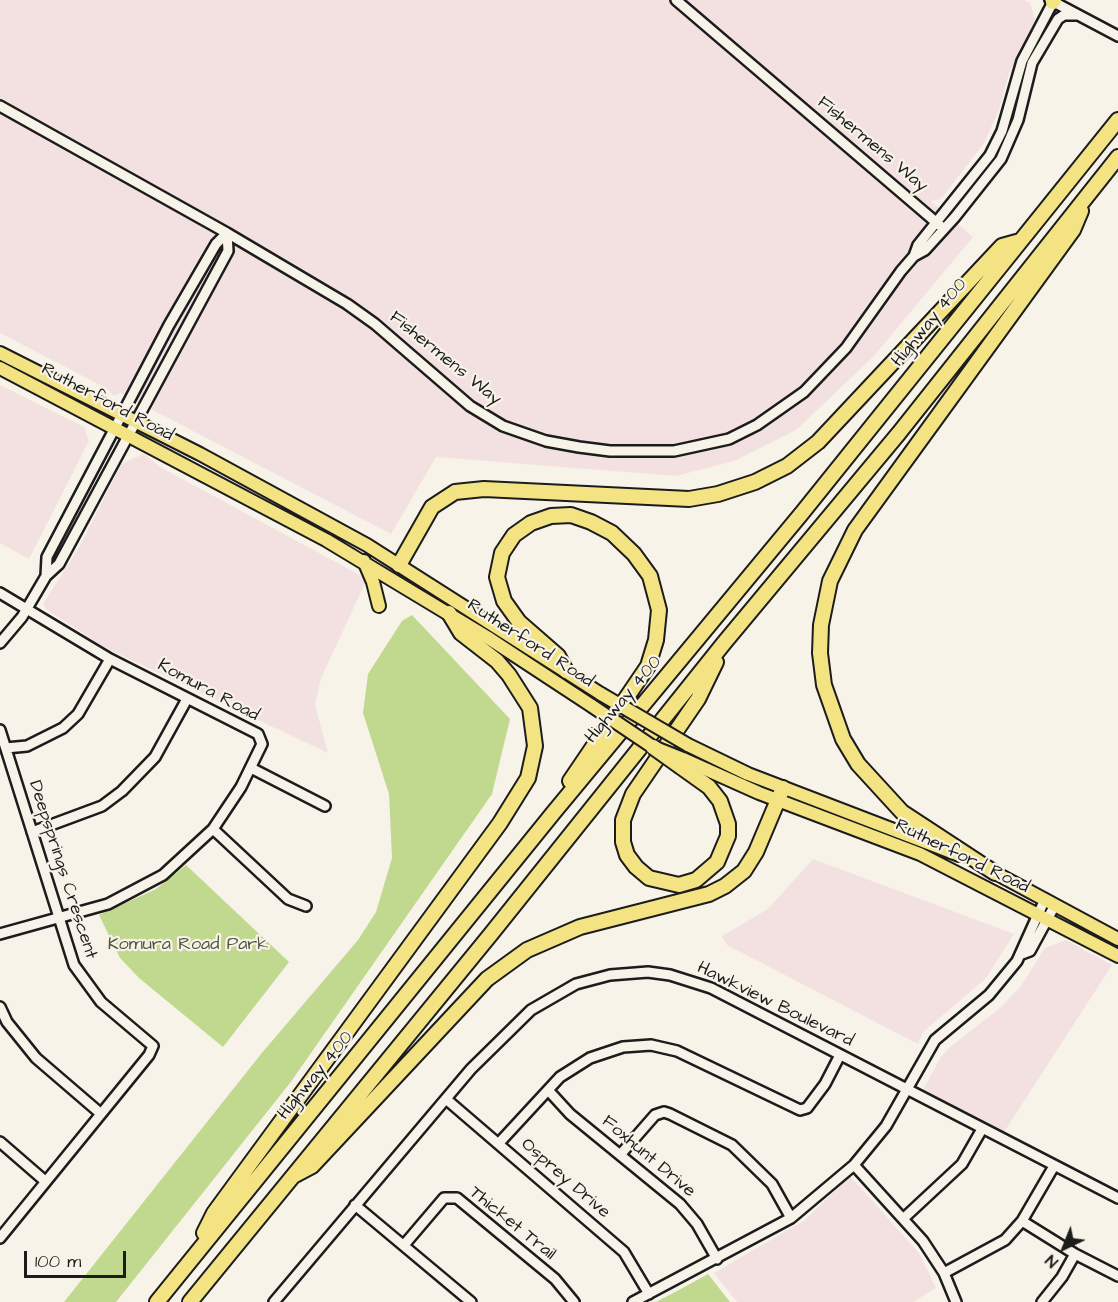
<!DOCTYPE html>
<style>
body{margin:0}
#map{position:relative;width:1118px;height:1302px;overflow:hidden;background:#f7f3e8;font-family:"Architects Daughter",sans-serif}
canvas{display:block}
.north{position:absolute;left:1034px;top:1218px;width:60px;height:60px;-webkit-text-stroke:4px #f7f3e8;paint-order:stroke;rotate:223deg;font-size:16px;font-weight:700;line-height:24px;text-align:center;color:#1c1c1c}
.north::after{content:'';display:block;margin:auto;width:21px;height:27px;background:#1c1c1c;clip-path:polygon(50% 0,100% 100%,50% 72%,0 100%)}
.scale{position:absolute;left:24px;top:1251px;width:102px;height:27px;box-sizing:border-box;border:3px solid #1c1c1c;border-top:0;padding-left:8px;font-size:18px;line-height:21px;white-space:nowrap;color:#1c1c1c;-webkit-text-stroke:4px #f7f3e8;paint-order:stroke}
</style>
<div id="map">
<canvas width="1118" height="1302"></canvas>
<div class="north">N</div>
<div class="scale">100 m</div>
</div>
<script>
const context = document.querySelector('canvas').getContext('2d');
context.lineJoin = 'round';
function paint(path, color) {
  context.fillStyle = color;
  context.fill(path, 'evenodd');
}
function poly(rows) {
  const path = new Path2D();
  for (const r of rows) {
    path.moveTo(r[0], r[1]);
    for (let i = 2; i < r.length; i += 2) path.lineTo(r[i], r[i + 1]);
  }
  return path;
}
function trace(path, color, width, dash) {
  context.strokeStyle = color;
  context.lineWidth = width;
  context.lineCap = dash ? 'butt' : 'round';
  context.setLineDash(dash || []);
  context.stroke(path);
}
function drawText(font, color, halo, rows, align = 'center') {
  context.font = font + ' "Architects Daughter",sans-serif';
  context.lineWidth = 4.5;
  context.setLineDash([]);
  context.textBaseline = 'middle';
  context.strokeStyle = halo;
  context.fillStyle = color;
  for (const [text, x, y, turn = 0] of rows) {
    context.save();
    context.translate(x, y);
    context.rotate((+turn || 0) * Math.PI / 180);
    context.textAlign = isNaN(turn) ? turn : align;
    if (halo) context.strokeText(text, 0, 0);
    context.fillText(text, 0, 0);
    context.restore();
  }
}
paint(poly([
 [0,0,1024,0,1030,3,1035,21,1009,73,999,110,984,143,941,199,931,201,973,237,873,357,796,430,734,461,676,476,436,457,391,534,120,393,114,396,106,388,0,333],
 [0,385,84,427,89,441,29,559,0,543],
 [144,454,160,467,367,579,321,678,315,705,328,753,102,646,46,609,43,604,80,546,121,464],
 [813,859,1014,934,986,978,923,1032,918,1044,727,945,722,936,768,909],
 [1066,940,1112,965,1004,1132,923,1090,941,1057,950,1047,1000,1008,1021,986,1045,948],
 [850,1176,919,1253,936,1288,913,1302,737,1302,714,1273,805,1220]
]), '#f3e1e2');
paint(poly([
 [412,615,510,719,492,794,290,1083,116,1302,64,1302,261,1054,358,940,376,912,392,858,389,794,363,713,368,674,402,621],
 [186,865,289,962,223,1047,139,978,120,958,99,915,156,889],
 [708,1274,730,1302,656,1302,679,1290]
]), '#c1d98f');
const minor = poly([
 [676,0,944,229],
 [1050,0,1118,36],
 [0,106,227,233,347,304,375,324,470,406,503,426,546,441,579,447,610,451,674,451,729,439,757,425,804,392,846,348,901,271,914,256,925,250,955,217,1001,159,1018,120,1032,63,1058,19,1064,15,1077,15],
 [914,256,918,245,990,155,1002,131,1022,61,1053,2],
 [46,576,47,557,169,325,216,244,227,233],
 [0,593,110,659,258,734,262,744,241,787,213,829,163,875,108,904,0,934],
 [0,643,22,617,46,576,59,564,228,251,227,233],
 [0,730,74,965,101,1002,153,1046,149,1055,0,1238],
 [6,748,27,746,63,728,78,714,110,659],
 [251,768,325,806],
 [213,829,288,899,306,906],
 [32,832,102,806,122,791,155,757,187,699],
 [1022,954,1030,951,1055,905],
 [0,1007,7,1022,36,1058,100,1113],
 [548,1090,570,1114,680,1204,697,1224,717,1259],
 [446,1099,624,1252,649,1294],
 [0,1142,45,1181],
 [499,1143,560,1077,590,1058,623,1047,651,1045,677,1051,800,1110,807,1108,825,1084,840,1055],
 [620,1155,655,1115,664,1112,670,1114,732,1145,772,1184,791,1218],
 [854,1165,923,1241,944,1273,956,1302],
 [355,1205,471,1302],
 [904,1218,962,1164,982,1129],
 [1022,1221,1075,1254,1118,1276],
 [404,1245,444,1198,457,1198,555,1279,574,1302],
 [944,1273,1005,1240,1022,1221,1054,1166],
 [274,1302,471,1069,531,1010,576,984,610,975,648,972,670,975,711,988,1118,1198],
 [633,1302,791,1218,854,1165,886,1126,935,1040,989,995,1017,961,1045,899],
 [1042,1302,1062,1277,1075,1254]
]);
const major = poly([
 [0,353,200,454,367,545,601,694],
 [0,368,326,540,490,639,592,706],
 [364,561,373,582,379,606],
 [688,745,748,774,959,855],
 [683,759,759,793,920,854,1118,956],
 [988,869,1118,939]
]);
const highway = poly([
 [1053,2,1054,0],
 [399,565,432,507,455,492,484,489,689,499,718,494,755,482,787,466,818,442,1002,246,1020,241],
 [566,671,558,656,519,622,504,601,497,577,502,553,514,535,531,523,551,516,571,515,591,522,612,533,634,554,650,576,659,610,656,640,648,666,570,781],
 [681,767,709,787,720,801,728,824,728,836,717,862,696,880,679,885,649,878,636,867,627,855,623,842,623,820,633,794,698,699,716,662],
 [995,873,902,812,858,764,843,739,824,685,820,653,821,625,830,581,855,530,1073,230,1081,211],
 [295,1175,312,1166,487,979,527,950,580,927,709,894,725,886,744,871,756,852,783,788],
 [204,1233,214,1213,500,823,528,778,535,746,530,708,509,675,497,661,461,633,449,613],
 [157,1302,554,812,802,513,1118,120],
 [190,1302,491,934,724,643,899,433,1118,157]
]);
trace(minor, '#1c1c1c', 14);
trace(major, '#1c1c1c', 16);
trace(highway, '#1c1c1c', 18);
trace(minor, '#f7f3e8', 9);
trace(major, '#f4e382', 12);
trace(highway, '#f4e382', 14);
const majorBridge = poly([
 [601,694,688,745],
 [592,706,653,747,683,759]
]);
const highwayBridge = poly([
 [653,747,681,767]
]);
trace(majorBridge, '#1c1c1c', 16, []);
trace(highwayBridge, '#1c1c1c', 18, []);
trace(majorBridge, '#f4e382', 12);
trace(highwayBridge, '#f4e382', 14);
drawText('18px', '#1c1c1c', '#f7f3e8', [
 ["Fishermens Way",872,145,40],
 ["Highway 400",930,323,-51],
 ["Fishermens Way",445,359,39],
 ["Rutherford Road",107,403,28],
 ["Rutherford Road",530,644,33],
 ["Komura Road",208,691,28],
 ["Highway 400",624,700,-50],
 ["Rutherford Road",962,857,26],
 ["Deepsprings Crescent",62,870,72],
 ["Hawkview Boulevard",775,1005,26],
 ["Highway 400",316,1076,-51],
 ["Foxhunt Drive",648,1157,40],
 ["Osprey Drive",565,1179,41],
 ["Thicket Trail",512,1224,39]
]);
drawText('18px', '#4e553e', '#f7f3e8', [
 ["Komura Road Park",188,945]
]);
</script>
